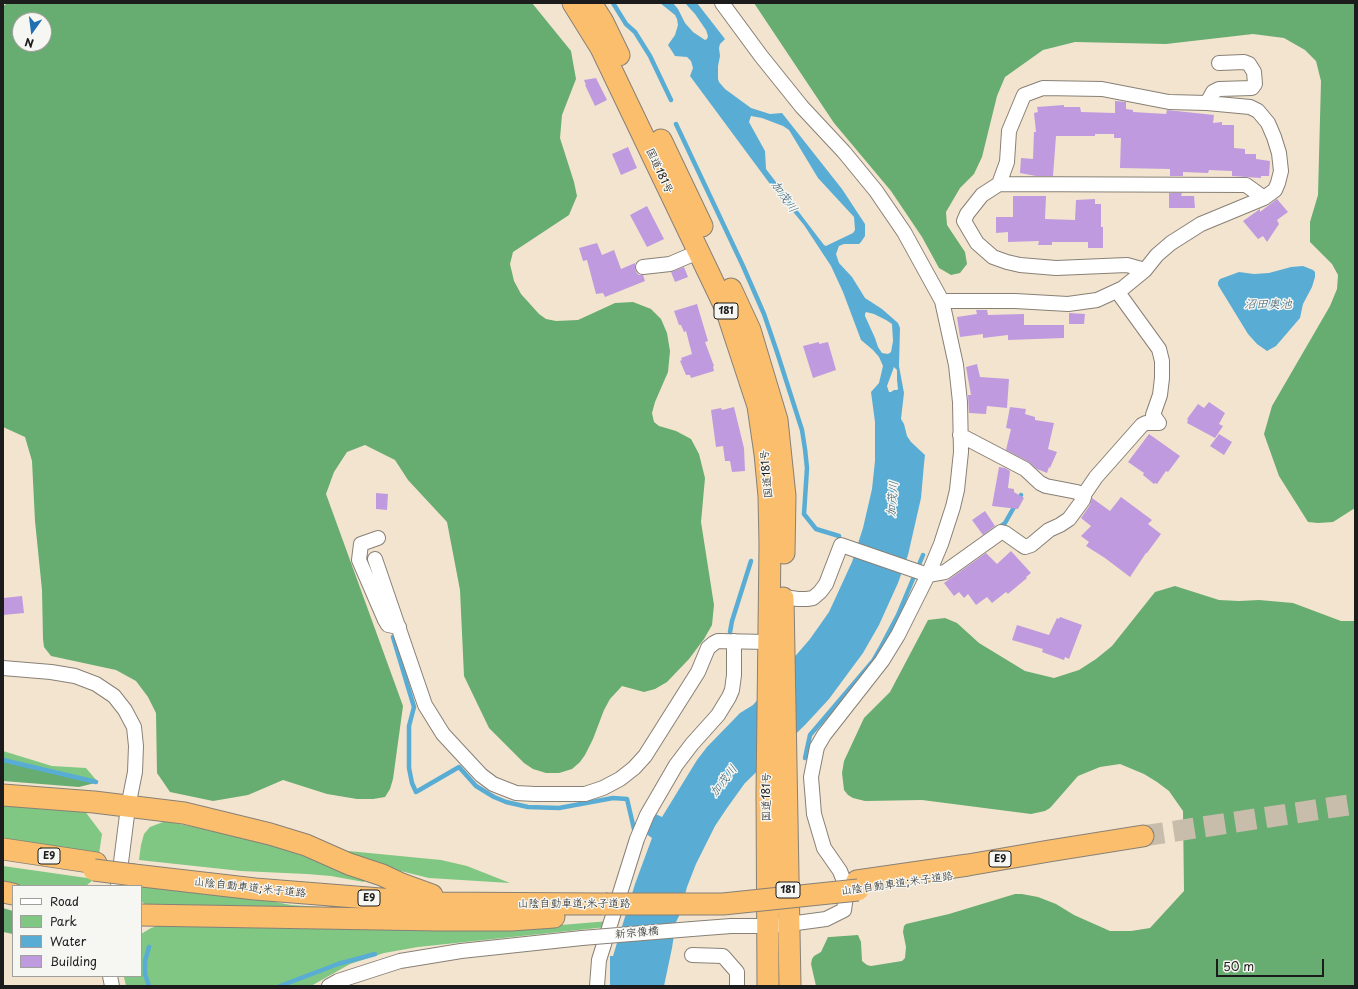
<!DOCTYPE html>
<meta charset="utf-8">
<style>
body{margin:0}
#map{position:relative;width:1358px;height:989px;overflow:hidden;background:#f3e4cf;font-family:"Playpen Sans",sans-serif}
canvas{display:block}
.frame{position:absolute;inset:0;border:4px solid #1c1c1c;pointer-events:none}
.legend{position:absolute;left:12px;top:885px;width:130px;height:92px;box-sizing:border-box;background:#f6f6f2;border:1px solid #9f9f9c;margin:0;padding:5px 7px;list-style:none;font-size:12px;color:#1c1c1c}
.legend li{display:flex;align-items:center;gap:8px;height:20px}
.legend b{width:20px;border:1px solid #9f9f9c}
.north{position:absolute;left:12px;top:12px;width:40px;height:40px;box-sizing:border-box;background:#f6f6f2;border:1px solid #9f9f9c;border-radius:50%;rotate:194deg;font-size:11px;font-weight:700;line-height:16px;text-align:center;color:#1c1c1c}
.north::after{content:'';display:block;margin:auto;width:14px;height:18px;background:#1f6fb2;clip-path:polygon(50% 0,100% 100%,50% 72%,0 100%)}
.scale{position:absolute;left:1216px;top:959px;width:108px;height:18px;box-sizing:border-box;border:2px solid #1c1c1c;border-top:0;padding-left:5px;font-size:12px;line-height:14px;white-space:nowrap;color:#1c1c1c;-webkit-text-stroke:3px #f6f6f2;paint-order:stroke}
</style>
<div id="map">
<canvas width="1358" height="989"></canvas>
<div class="frame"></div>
<ul class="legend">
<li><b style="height:5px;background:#fff"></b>Road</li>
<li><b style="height:11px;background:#7fc782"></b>Park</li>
<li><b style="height:11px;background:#59add5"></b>Water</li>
<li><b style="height:11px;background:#bf9ade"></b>Building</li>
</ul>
<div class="north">N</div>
<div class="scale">50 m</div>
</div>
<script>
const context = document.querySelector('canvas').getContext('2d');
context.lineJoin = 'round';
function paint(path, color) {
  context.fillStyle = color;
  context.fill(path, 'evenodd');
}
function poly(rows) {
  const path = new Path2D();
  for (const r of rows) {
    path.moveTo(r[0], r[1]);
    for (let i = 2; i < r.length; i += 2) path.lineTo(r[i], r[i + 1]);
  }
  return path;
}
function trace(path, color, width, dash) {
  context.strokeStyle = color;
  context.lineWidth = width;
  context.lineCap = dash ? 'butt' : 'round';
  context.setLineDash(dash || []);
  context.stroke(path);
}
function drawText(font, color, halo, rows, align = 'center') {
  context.font = font + ' "Playpen Sans","Klee One",sans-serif';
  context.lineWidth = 3;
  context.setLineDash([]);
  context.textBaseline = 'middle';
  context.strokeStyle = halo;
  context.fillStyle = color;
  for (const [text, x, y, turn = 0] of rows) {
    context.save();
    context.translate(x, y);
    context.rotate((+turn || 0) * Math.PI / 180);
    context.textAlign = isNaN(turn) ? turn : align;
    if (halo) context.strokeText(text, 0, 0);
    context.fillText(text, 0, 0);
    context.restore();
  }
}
paint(poly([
 [3,751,52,766,86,768,97,781,3,759],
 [3,803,84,810,102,834,99,854,3,841],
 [163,822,170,822,261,841,309,858,365,880,364,882,331,876,307,874,241,871,139,860,141,845,144,834,150,827],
 [338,850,441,860,467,866,510,883,429,878,372,864],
 [3,866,94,879,86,886,13,886,3,885],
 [134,883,249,897,291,905,321,907,417,910,149,908,141,901,141,886,135,886],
 [609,921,606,927,418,947,384,953,350,964,311,986,126,986,124,977,124,976,141,976,141,934,151,928,161,925,525,928]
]), '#7fc782');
paint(poly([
 [8,3,532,3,571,51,576,79,562,115,560,138,574,182,577,196,569,215,513,252,510,264,514,281,521,294,539,314,546,319,556,321,578,320,615,303,633,302,651,309,661,319,667,333,670,351,668,372,655,402,652,413,654,422,659,426,676,431,691,439,699,454,705,478,701,522,714,605,712,625,704,639,689,659,667,682,655,689,644,692,622,686,610,699,604,710,593,739,585,755,580,762,572,769,559,773,546,773,533,769,524,763,489,728,464,676,460,590,447,522,408,480,395,460,365,445,347,452,334,472,326,494,403,706,393,779,390,789,385,797,373,799,357,799,327,794,283,780,248,795,213,801,170,792,157,773,156,713,148,697,136,681,116,670,51,656,44,647,43,639,42,590,35,521,32,461,25,437,3,427,3,6],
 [20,20,44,20,44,44,20,44],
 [754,3,1355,3,1355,508,1333,522,1318,523,1308,522,1279,476,1264,434,1272,406,1330,306,1337,289,1338,275,1332,264,1310,242,1310,222,1318,195,1321,81,1316,61,1305,50,1284,38,1253,34,1166,44,1075,42,1043,50,1005,77,997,96,982,157,974,174,960,188,946,212,947,225,965,252,967,264,960,273,951,275,939,268,922,237,891,191,834,123],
 [1175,586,1219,600,1239,601,1259,600,1293,603,1341,621,1355,621,1355,986,816,986,811,964,812,959,814,956,821,952,828,937,830,937,858,935,861,942,862,961,867,965,871,966,902,961,905,958,906,947,903,932,904,926,906,924,949,914,1015,894,1022,894,1038,897,1056,904,1074,915,1110,931,1131,931,1150,928,1184,891,1183,811,1169,791,1157,782,1144,774,1120,764,1100,767,1078,776,1050,808,1045,811,1031,814,922,800,865,801,853,798,848,795,844,790,842,773,844,761,864,718,890,692,928,620,945,618,957,623,979,643,1025,671,1054,678,1079,670,1096,659,1112,646,1155,592],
 [3,760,95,783,79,787,3,781],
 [3,908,13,911,13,934,3,932]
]), '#67ac70');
paint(poly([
 [660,3,673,3,678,9,685,23,693,32,705,40,707,39,708,36,706,30,695,14,685,3,697,3,725,39,720,44,719,48,720,56,718,66,718,79,719,82,725,89,751,108,770,114,782,113,842,189,865,224,865,236,861,242,859,244,844,244,839,246,836,254,839,263,852,277,865,298,882,309,898,323,900,328,899,366,904,393,901,419,904,424,907,436,911,442,925,455,924,464,921,498,908,555,898,583,879,625,863,653,829,699,805,725,745,783,727,808,715,826,696,864,687,887,680,914,676,922,672,948,664,986,610,986,610,956,613,956,635,884,652,838,642,831,651,812,662,817,697,760,707,747,740,713,753,705,810,639,829,612,852,562,863,528,872,489,875,461,875,422,871,392,879,383,883,366,879,357,873,350,861,340,843,292,831,266,804,225,770,184,690,76,693,68,691,61,687,57,675,56,668,45,675,35,678,25,677,19,675,15],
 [751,116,762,118,783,126,789,130,818,178,854,217,855,230,853,233,830,244,826,246,824,245,766,169,765,151,749,122],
 [866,312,874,314,886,320,892,324,893,341,891,352,888,354,882,353,878,347,875,338,865,316,865,314],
 [894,367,897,370,897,380,898,389,897,390,894,390,891,392,889,392,887,386],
 [1303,266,1313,270,1315,272,1315,277,1312,287,1303,304,1300,318,1276,346,1267,351,1257,344,1248,334,1218,285,1218,282,1220,279,1239,272,1254,274,1269,273,1291,267]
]), '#59add5');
trace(poly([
 [613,3,626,24,635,32,650,56,671,100],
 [676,124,743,266,764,314,777,352,802,430,805,449,807,468,804,514,816,529,839,536],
 [997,529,1005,523,1021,495],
 [730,632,732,621,751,561],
 [393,637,414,707,409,726,409,768,412,783,416,792,459,767,476,786,494,797,506,802,528,807,559,808,613,798,627,799,634,829,639,830],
 [805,758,810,735,873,661,881,647,898,615,923,555],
 [3,760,96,782],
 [149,986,145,974,145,961,149,947],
 [280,986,338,964,375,954]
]), '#59add5', 4.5);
paint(poly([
 [596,78,607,100,595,106,585,85,586,85,584,80],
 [1115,101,1126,102,1126,109,1133,110,1133,112,1166,114,1167,110,1214,115,1213,123,1222,122,1222,125,1234,125,1234,148,1245,149,1245,154,1256,154,1256,159,1270,161,1269,176,1261,176,1261,178,1232,176,1232,171,1209,170,1208,173,1183,172,1183,176,1170,176,1170,169,1120,168,1121,138,1114,138,1114,134,1095,134,1095,136,1056,136,1053,176,1036,176,1020,173,1021,158,1033,159,1034,132,1036,132,1034,113,1038,112,1037,107,1064,105,1064,107,1080,107,1081,112,1115,113],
 [628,147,637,168,621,175,612,154],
 [1169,193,1182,193,1181,196,1194,196,1195,208,1169,208],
 [1013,196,1046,196,1045,219,1075,220,1076,200,1095,199,1095,204,1101,204,1101,227,1103,227,1103,248,1088,248,1088,242,1052,242,1052,245,1038,245,1039,241,1008,242,1008,232,996,233,996,217,1013,217],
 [1277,199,1288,212,1277,220,1279,224,1267,242,1263,236,1258,239,1243,221,1260,209,1260,212],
 [647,206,664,239,647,247,630,215],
 [597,243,602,255,614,250,621,269,635,263,635,268,636,272,639,275,643,275,645,281,605,297,603,293,596,294,587,260,583,261,579,248],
 [684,267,688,277,675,282,671,272],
 [697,304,708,341,705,342,714,366,713,366,714,371,691,378,690,375,686,375,680,361,682,360,681,358,692,354,686,331,684,332,681,325,679,325,674,311],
 [976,310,987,310,988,315,1024,314,1024,325,1064,325,1064,338,1008,340,1008,335,983,338,983,334,960,337,957,317,977,314],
 [1069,313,1085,314,1084,324,1069,324],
 [819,342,819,344,828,342,836,370,813,378,803,346],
 [977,364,980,377,1009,379,1007,408,987,406,986,414,969,413,968,395,971,395,966,367],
 [1209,402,1225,413,1219,424,1223,426,1215,438,1187,423,1188,420,1187,419,1198,404,1204,408],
 [734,407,744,448,745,471,732,472,730,461,725,461,723,446,716,447,711,410,721,408,722,410],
 [1010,407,1026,409,1025,414,1035,417,1035,420,1054,423,1048,449,1057,452,1050,468,1049,467,1047,473,1037,469,1029,462,1006,450,1011,429,1006,428],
 [1149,434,1180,456,1168,472,1166,471,1157,484,1155,483,1154,484,1143,475,1144,473,1128,462],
 [1219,434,1232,442,1224,455,1210,446],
 [999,467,1005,468,1010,471,1008,488,1014,489,1014,492,1024,498,1018,509,992,506],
 [376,493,388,494,387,510,376,509],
 [1121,497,1152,520,1148,524,1161,534,1147,553,1146,553,1130,577,1105,558,1086,546,1089,542,1081,536,1091,526,1081,518,1090,505,1092,498,1110,511],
 [985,511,995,526,983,535,972,520],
 [1011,551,1031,573,1026,577,1027,578,1009,593,1008,594,1006,592,992,603,987,597,976,605,968,594,964,598,959,592,954,596,944,583,986,553,997,564],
 [22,596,24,613,3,615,3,598],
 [1060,617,1082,625,1069,659,1065,657,1064,660,1042,652,1043,649,1012,640,1017,625,1049,635,1057,618,1059,619]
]), '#bf9ade');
trace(poly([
 [1143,836,1355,804]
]), '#c8bcab', 21, [21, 10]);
const minor = poly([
 [1207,103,1213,92,1219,89,1252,88,1255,84,1254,72,1249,64,1244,62,1219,63],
 [643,267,670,264,698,252],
 [1145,270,1127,265,1056,268,1020,265,1007,262,993,257,977,243,964,221,967,214,982,195,999,184,1246,185,1264,198],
 [942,301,1015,301,1068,304,1097,300,1123,288,1145,270,1157,255,1171,243,1201,224,1264,198,1275,190,1278,183,1281,171,1279,153,1274,137,1268,123,1258,111,1250,107,1207,103,1169,102,1102,89,1043,88,1024,95,1009,131,1007,162,999,184],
 [1083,496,1096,477,1142,425,1146,423,1159,423,1153,415,1160,395,1162,378,1162,361,1159,349,1117,291],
 [378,538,361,544,359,560,385,620,388,625,399,627],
 [375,559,425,705,443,734,481,775,493,784,516,793,535,794,585,794,603,788,620,779,634,768,645,756,698,672,708,648,714,643,718,641,768,642],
 [776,596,798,599,807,599,813,598,820,592,826,584,841,545,928,575,945,572,1001,532,1005,533,1022,545,1025,547,1031,545,1049,530,1060,525,1069,519,1083,500,1084,497,1077,492,1046,486,1040,483,1025,469,960,435],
 [3,668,51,672,75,676,96,684,114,696,125,710,134,727,136,746,135,772,128,807,118,886],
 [692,929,731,926,768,926,789,924,826,919,844,910,847,889,840,871,824,848,814,814,811,777,817,747,824,735,882,661,898,635,928,575,941,544,953,507,957,490,961,452,960,402,956,365,942,301,904,232,876,191,844,152,802,107,761,56,722,3],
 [692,955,723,956,737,972,737,986],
 [110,976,112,986],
 [329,986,338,981,400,961,461,951,582,938],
 [597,986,599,960,637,839,647,815,676,765,692,744,718,715,729,697,732,690,734,675,734,641]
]);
const highway = poly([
 [573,3,601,48,726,309,758,406,765,454,769,496,770,545,767,794,768,986],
 [591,3,603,22,619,55],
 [661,140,702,226],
 [731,289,750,330,777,420,785,496,784,553],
 [783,598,790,986],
 [3,795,94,802,184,813,270,834,306,845,349,864,382,875,399,883,432,895],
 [3,849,96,863],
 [134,875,255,889,431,903,605,904],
 [857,881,968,865,1049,851,1143,836],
 [3,892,13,894],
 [141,915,438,920,511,920,554,917]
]);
trace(minor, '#888076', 16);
trace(highway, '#888076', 23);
trace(minor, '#fff', 14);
trace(highway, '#fabe6d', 21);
const minorBridge = poly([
 [582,938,692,929]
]);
const highwayBridge = poly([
 [94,870,134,875],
 [605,904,723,904,858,890]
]);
trace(minorBridge, '#888076', 16, []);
trace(highwayBridge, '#888076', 23, []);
trace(minorBridge, '#fff', 14);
trace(highwayBridge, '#fabe6d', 21);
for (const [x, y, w] of [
 [726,311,24],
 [49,856,22],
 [1000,859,22],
 [788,890,24],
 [369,898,22]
]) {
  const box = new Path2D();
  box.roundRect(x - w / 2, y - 8, w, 16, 3);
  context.fillStyle = '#f6f6f2';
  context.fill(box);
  trace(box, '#1c1c1c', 1);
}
drawText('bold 10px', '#1c1c1c', null, [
 ["181",726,311],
 ["E9",49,856],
 ["E9",1000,859],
 ["181",788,890],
 ["E9",369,898]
]);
drawText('11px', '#1c1c1c', '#f6f6f2', [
 ["国道181号",659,171,65],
 ["国道181号",767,474,-95],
 ["国道181号",767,797,-90],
 ["山陰自動車道;米子道路",897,884,-8],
 ["山陰自動車道;米子道路",250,888,6],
 ["山陰自動車道;米子道路",574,904],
 ["新宗像橋",637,933,-5]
]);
drawText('italic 12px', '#375d6f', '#f6f6f2', [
 ["加茂川",784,197,55],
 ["沼田奥池",1268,305],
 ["加茂川",893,499,-85],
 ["加茂川",724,781,-52]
]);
</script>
